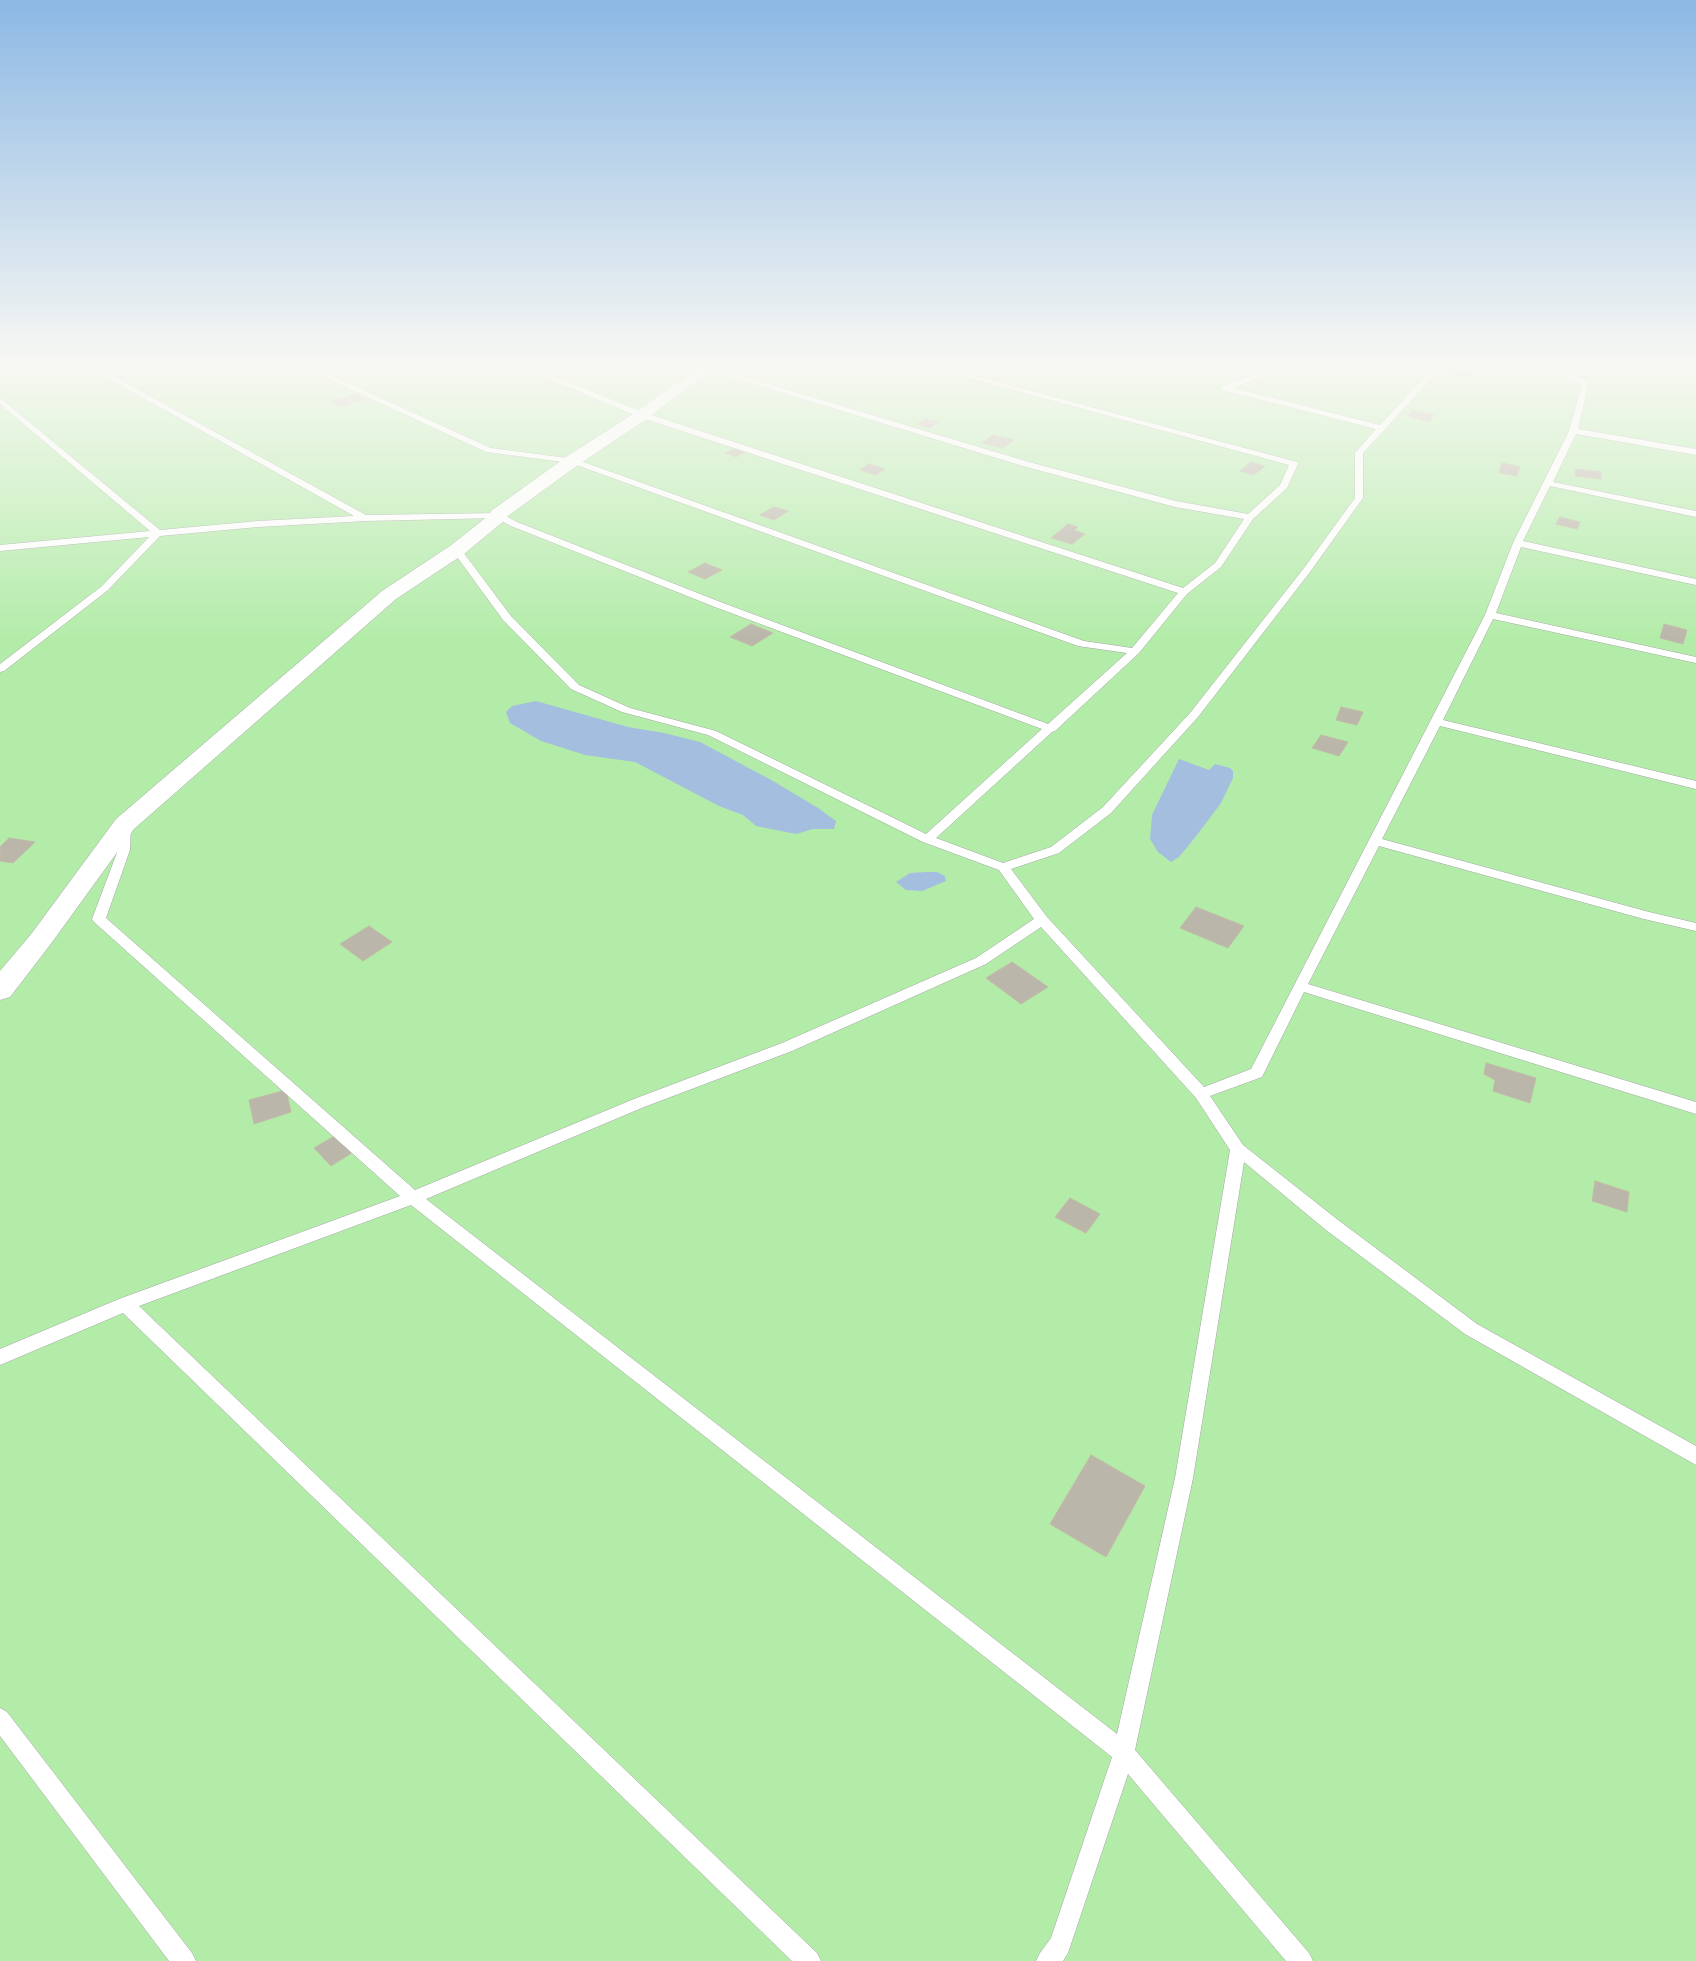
<!DOCTYPE html>
<style>
body{margin:0}
canvas{display:block;background:#f0f0e5}
</style>
<canvas width="1696" height="1961"></canvas>
<script>
const context = document.querySelector('canvas').getContext('2d');
context.lineJoin = 'round';
function paint(path, color) {
  context.fillStyle = color;
  context.fill(path, 'evenodd');
}
function poly(rows) {
  const path = new Path2D();
  for (const r of rows) {
    path.moveTo(r[0], r[1]);
    for (let i = 2; i < r.length; i += 2) path.lineTo(r[i], r[i + 1]);
  }
  return path;
}
function trace(path, color, width, dash) {
  context.strokeStyle = color;
  context.lineWidth = width;
  context.lineCap = dash ? 'butt' : 'round';
  context.setLineDash(dash || []);
  context.stroke(path);
}
paint(poly([
 [0,365,1696,365,1696,1961,0,1961]
]), '#b3eca9');
paint(poly([
 [536,701,628,727,664,733,700,742,773,781,818,808,836,821,834,829,813,829,796,834,756,826,743,815,719,806,635,762,585,755,541,741,510,723,506,712,512,706],
 [1179,759,1209,770,1215,764,1230,768,1233,771,1233,778,1221,803,1197,835,1179,857,1171,862,1158,852,1150,839,1152,815],
 [927,872,937,872,945,876,946,881,922,891,906,890,896,882,910,873]
]), '#a3bedf');
const building = poly([
 [884,365,904,365,909,366,899,371,895,370,891,373,877,369,884,365],
 [1453,368,1473,372,1467,378,1447,373,1453,368],
 [355,394,365,399,341,407,331,402,355,394],
 [1412,410,1434,415,1429,422,1408,416,1412,410],
 [925,419,938,422,930,428,917,424,925,419],
 [993,435,1014,440,1003,448,982,443,993,435],
 [736,448,747,451,736,457,725,453,736,448],
 [1251,462,1265,466,1254,475,1240,471,1251,462],
 [1502,463,1520,467,1517,476,1499,473,1502,463],
 [869,464,885,469,876,475,860,470,869,464],
 [1576,469,1601,472,1601,479,1575,476,1576,469],
 [774,507,788,511,774,520,760,515,774,507],
 [1560,517,1580,522,1577,529,1556,524,1560,517],
 [1068,524,1078,527,1074,530,1085,534,1072,544,1051,538,1068,524],
 [705,563,722,570,705,579,688,572,705,563],
 [751,624,773,633,752,646,730,637,751,624],
 [1664,624,1687,630,1683,644,1660,638,1664,624],
 [1341,707,1363,712,1357,725,1336,720,1341,707],
 [1321,735,1348,742,1339,756,1312,748,1321,735],
 [9,838,35,842,13,863,0,861,0,847,9,838],
 [1196,907,1244,926,1228,948,1180,928,1196,907],
 [369,926,392,942,363,961,340,944,369,926],
 [1012,962,1048,987,1021,1004,986,978,1012,962],
 [1486,1063,1536,1078,1530,1103,1493,1091,1495,1080,1484,1074,1486,1063],
 [286,1090,291,1112,254,1124,249,1100,286,1090],
 [336,1135,353,1152,331,1166,314,1148,336,1135],
 [1595,1181,1629,1192,1627,1212,1592,1201,1595,1181],
 [1070,1198,1100,1214,1086,1233,1055,1217,1070,1198],
 [1091,1455,1145,1486,1106,1557,1050,1524,1091,1455]
]);
paint(building, '#bab6aa');
trace(building, '#c2bca6', 1);
const lane = poly([
 [153,365,167,365,115,377,366,515,500,513,517,522,723,603,1048,724,1127,653,1078,646,571,463,486,452,298,365,308,365,491,448,575,459,1084,641,1132,648,1178,593,639,417,516,365,526,365,645,413,1183,588,1215,563,1244,519,1175,507,1023,466,701,368,708,366,1029,462,1176,501,1248,514,1280,485,1289,465,922,365,934,365,1297,462,1298,464,1287,488,1253,519,1221,567,1187,594,1139,653,1055,731,1052,732,936,838,1003,863,1051,847,1103,807,1190,713,1304,568,1355,498,1355,453,1376,429,1222,390,1222,386,1282,365,1292,365,1233,388,1380,425,1436,365,1444,365,1363,453,1363,498,1310,572,1198,717,1111,813,1059,853,1011,869,1047,917,1204,1087,1251,1069,1485,615,1513,543,1569,431,1582,385,1558,374,1523,367,1519,365,1534,365,1563,370,1589,382,1578,429,1696,449,1696,455,1576,434,1553,482,1696,511,1696,517,1550,486,1523,541,1696,579,1696,585,1521,547,1496,613,1696,657,1696,663,1493,619,1443,720,1696,781,1696,789,1440,726,1382,839,1649,912,1696,923,1696,931,1644,919,1379,846,1308,984,1696,1102,1696,1114,1304,992,1262,1077,1210,1096,1243,1145,1338,1220,1477,1324,1696,1446,1696,1465,1465,1334,1326,1230,1244,1162,1193,1478,1135,1750,1309,1953,1313,1961,1286,1961,1128,1774,1068,1953,1063,1961,1036,1961,1040,1953,1051,1938,1112,1757,411,1205,139,1306,817,1953,821,1961,792,1961,123,1313,0,1365,0,1349,119,1299,400,1196,94,922,92,919,118,850,119,824,121,821,129,821,131,824,130,850,106,918,415,1190,634,1099,782,1043,976,958,1034,919,999,870,923,842,708,735,622,712,571,689,503,620,452,550,457,547,460,548,511,616,579,685,630,708,716,731,926,834,1042,729,715,607,511,526,496,518,365,521,258,527,160,536,108,590,4,671,0,672,0,664,102,586,149,537,0,551,0,545,150,531,0,404,0,398,160,530,258,521,354,516,104,376,153,365],
 [1041,927,1196,1098,1230,1150,1175,1478,1117,1734,426,1199,644,1107,792,1051,986,964,1041,927],
 [1127,365,1138,365,1151,368,1158,365,1167,365,1152,373,1127,365],
 [1687,365,1695,365,1696,371,1693,371,1687,365],
 [0,1708,7,1712,192,1953,196,1961,169,1961,0,1736,0,1708]
]);
const street = poly([
 [701,365,718,365,648,418,578,465,508,516,505,520,464,554,396,599,134,829,50,945,10,997,0,1000,0,971,32,933,116,819,382,591,450,546,488,516,491,511,566,457,636,412,701,365]
]);
trace(lane, '#a6a6a6', 1);
trace(street, '#a6a6a6', 1);
paint(lane, '#fff');
paint(street, '#fff');
const sky = context.createLinearGradient(0, 0, 0, 639);
sky.addColorStop(0, '#8cb8e4');
sky.addColorStop(0.57, '#f8f8f3');
sky.addColorStop(1, '#f8f8f300');
context.fillStyle = sky;
context.fillRect(0, 0, 1696, 639);
</script>
